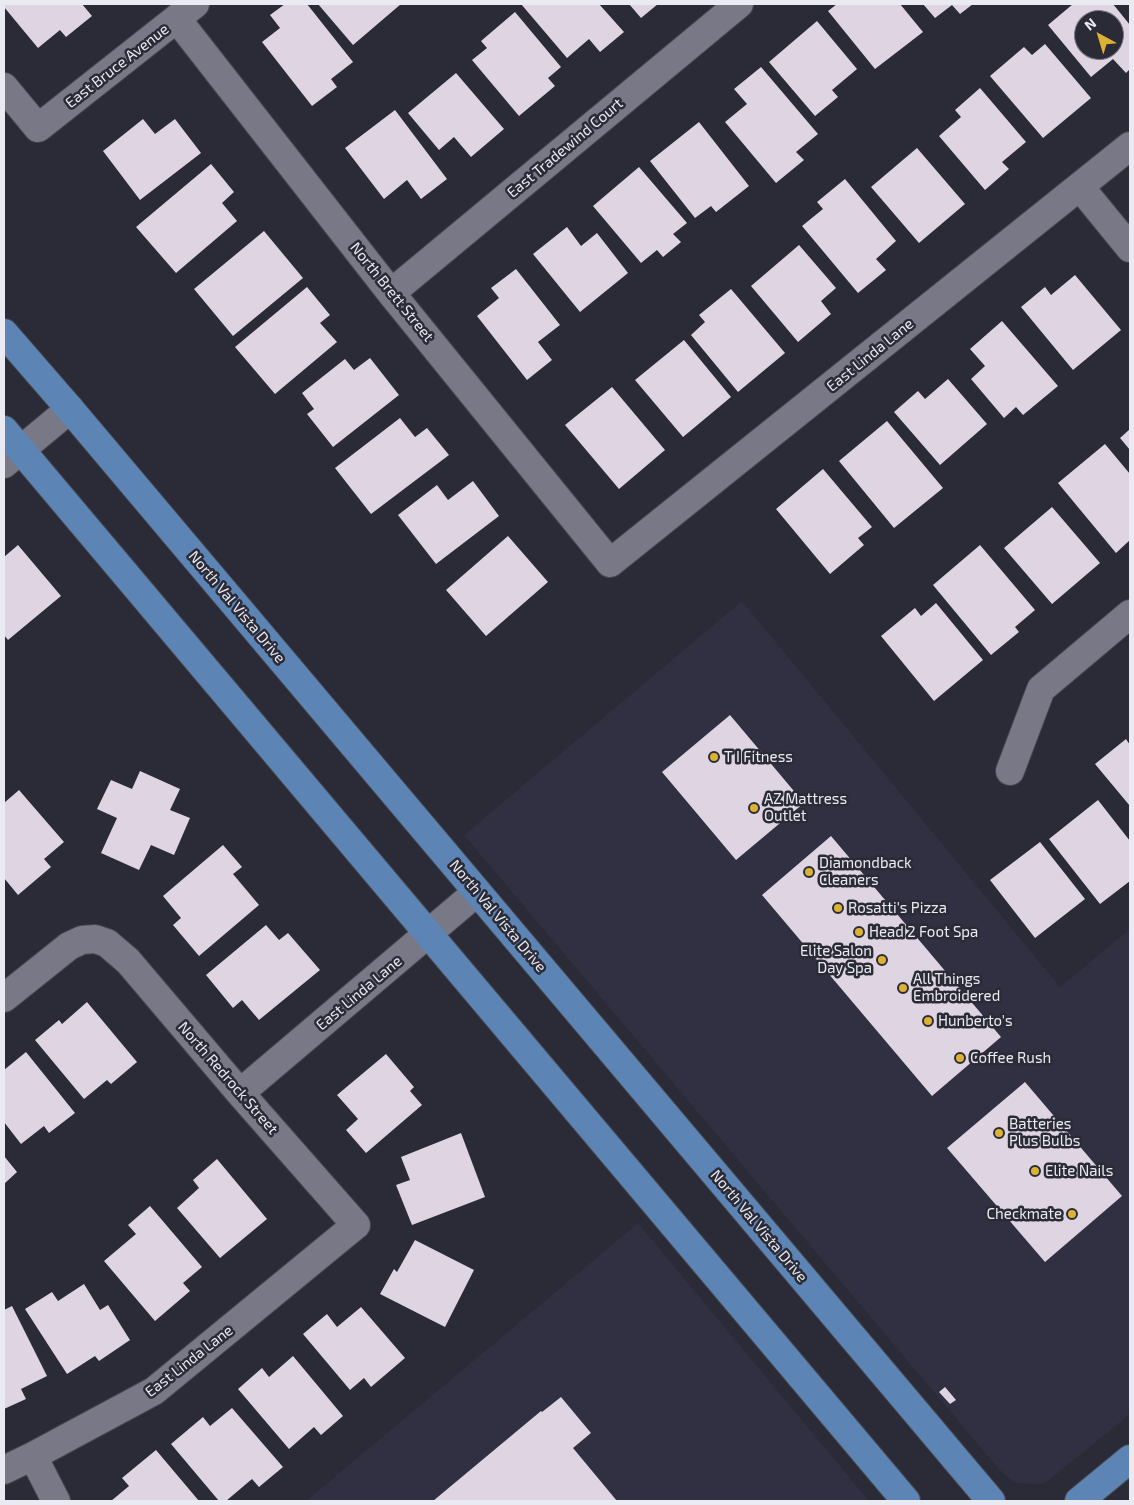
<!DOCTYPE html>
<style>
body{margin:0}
#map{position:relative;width:1134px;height:1505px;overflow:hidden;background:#2a2b36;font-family:"Exo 2",sans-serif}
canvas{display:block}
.frame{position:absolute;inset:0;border:5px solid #eaeaf2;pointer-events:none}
.north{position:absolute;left:1074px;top:10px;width:50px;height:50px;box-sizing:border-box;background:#2a2b36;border:1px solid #777781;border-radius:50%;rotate:321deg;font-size:14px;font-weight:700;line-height:20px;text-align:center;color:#eaeaf2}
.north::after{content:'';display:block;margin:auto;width:18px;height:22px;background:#dbb233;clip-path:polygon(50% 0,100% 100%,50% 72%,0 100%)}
</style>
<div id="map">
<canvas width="1134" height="1505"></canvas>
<div class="frame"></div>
<div class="north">N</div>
</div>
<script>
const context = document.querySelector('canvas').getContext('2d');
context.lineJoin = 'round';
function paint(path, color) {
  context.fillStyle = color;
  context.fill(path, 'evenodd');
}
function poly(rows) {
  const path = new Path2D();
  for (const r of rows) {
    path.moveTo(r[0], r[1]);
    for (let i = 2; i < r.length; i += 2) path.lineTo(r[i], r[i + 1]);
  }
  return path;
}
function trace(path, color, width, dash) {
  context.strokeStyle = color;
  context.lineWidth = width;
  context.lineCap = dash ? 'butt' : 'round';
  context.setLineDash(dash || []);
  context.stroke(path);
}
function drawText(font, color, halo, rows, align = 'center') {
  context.font = font + ' "Exo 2",sans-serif';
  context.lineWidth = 5;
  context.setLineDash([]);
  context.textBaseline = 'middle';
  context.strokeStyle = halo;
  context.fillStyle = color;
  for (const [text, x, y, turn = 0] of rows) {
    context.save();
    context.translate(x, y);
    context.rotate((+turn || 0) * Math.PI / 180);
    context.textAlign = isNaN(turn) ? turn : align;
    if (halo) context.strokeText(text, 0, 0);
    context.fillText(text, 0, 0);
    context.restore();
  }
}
paint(poly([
 [742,601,1060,987,1130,929,1130,1414,1048,1481,1039,1484,1017,1483,1010,1479,998,1468,464,835],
 [638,1223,869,1501,306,1501]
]), '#303042');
paint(poly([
 [4,4,82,4,92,16,66,37,60,30,38,48,4,7],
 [285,4,307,4,353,62,331,79,337,87,312,106,262,42,280,28,270,15],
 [318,4,401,4,353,45],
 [521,4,599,4,624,32,600,52,589,39,567,58],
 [629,4,658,4,641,18],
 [837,4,900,4,923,32,875,69,828,11],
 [923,4,973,4,960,14,952,5,935,18],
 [1073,4,1113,4,1130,25,1130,69,1126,73,1113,59,1091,77,1048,25],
 [1084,20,1114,20,1114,50,1084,50],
 [515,12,561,67,548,78,555,86,519,116,472,60,487,48,481,41],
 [817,21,857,69,832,90,838,97,815,116,769,62],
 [1045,44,1091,98,1043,138,990,76,1024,47,1032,55],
 [761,67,818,134,796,152,804,160,776,183,725,122,747,104,734,89],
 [456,73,504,129,471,157,454,137,439,150,408,113],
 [980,88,1026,142,1002,162,1009,169,985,190,939,136,961,117,955,110],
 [395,110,447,179,421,199,407,180,384,199,345,148],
 [143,119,155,134,175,119,201,153,140,200,103,151],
 [699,122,749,186,716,212,711,206,695,218,650,161],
 [917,148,965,204,919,243,871,187],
 [211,164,234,192,222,203,237,221,176,273,136,227],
 [639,167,687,223,673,234,681,242,663,257,657,250,641,263,593,206],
 [845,179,896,241,876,259,886,270,858,293,802,226,823,209,817,202],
 [567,227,581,246,597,233,628,273,580,312,533,254],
 [264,231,303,278,233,336,194,289],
 [799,245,836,288,821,301,831,314,798,342,751,286],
 [516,269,560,325,538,342,552,360,527,380,477,316,499,298,491,288],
 [1075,275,1121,330,1073,370,1021,307,1045,287,1051,295],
 [307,287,330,315,320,323,337,342,275,394,235,347],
 [731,289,785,353,738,392,691,335,705,322,699,315],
 [1002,321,1058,386,1023,415,1016,407,1004,418,971,379,985,366,970,349],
 [684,340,731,397,683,437,635,380],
 [370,358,399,395,333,447,307,414,314,409,302,393,345,359,354,370],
 [948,379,987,424,940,465,894,412,918,391,925,399],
 [612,387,665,450,619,489,565,425],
 [400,418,415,437,427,428,449,455,371,514,335,468],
 [887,421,943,488,894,528,839,461],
 [1130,429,1130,450,1120,438],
 [1105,444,1130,474,1130,540,1116,553,1058,483],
 [823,469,872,527,858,538,864,545,830,574,776,509],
 [473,481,499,516,436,564,398,515,437,485,448,500],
 [1052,507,1100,563,1052,604,1004,548],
 [508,536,548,582,486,636,446,590],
 [18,545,61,596,8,640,4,635,4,557],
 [980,545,1035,610,1015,627,1019,632,991,655,933,585],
 [936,603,983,660,934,701,881,636,915,608,921,616],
 [730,715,804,803,736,860,662,772],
 [1126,739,1130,745,1130,806,1095,764],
 [140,771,180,789,170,810,190,818,174,855,151,845,139,870,101,853,117,818,97,809,111,780,132,789],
 [19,790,64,842,44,859,51,867,18,895,4,878,4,803],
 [1098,800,1130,841,1130,881,1100,904,1049,839],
 [831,836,1001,1037,932,1096,762,895],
 [1040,842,1085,899,1035,938,990,880],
 [223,845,242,867,233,874,259,905,199,956,173,925,181,918,163,896],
 [266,925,279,940,288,933,320,970,259,1020,242,1000,233,1008,206,975],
 [87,1002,137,1062,111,1084,107,1080,84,1099,35,1040,59,1020,62,1024],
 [26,1052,75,1113,49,1133,44,1126,21,1144,4,1122,4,1070],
 [386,1054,414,1087,410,1091,422,1105,366,1153,346,1130,358,1119,337,1095],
 [1025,1082,1122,1196,1045,1262,947,1148],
 [461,1133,485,1197,412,1225,396,1185,410,1180,401,1157],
 [4,1156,17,1172,4,1184],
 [217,1159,267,1219,220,1258,177,1208,199,1188,193,1180],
 [150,1206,202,1267,183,1283,190,1291,155,1321,104,1261,136,1234,128,1225],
 [415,1240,474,1270,445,1327,380,1294,394,1269,397,1272],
 [84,1284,100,1310,108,1305,130,1340,99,1361,95,1356,67,1374,25,1309,52,1292,58,1301],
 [12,1306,47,1376,21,1389,26,1399,4,1409,4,1310],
 [361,1307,405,1358,371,1387,364,1378,350,1390,303,1334,327,1314,337,1327],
 [293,1356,343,1416,321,1435,314,1427,289,1449,238,1389,262,1368,269,1377],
 [945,1387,956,1400,950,1404,939,1392],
 [561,1397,591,1433,573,1448,617,1501,433,1501,541,1411,542,1412],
 [232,1408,283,1467,259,1487,252,1479,226,1501,219,1501,171,1444,203,1417,210,1426],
 [156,1450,199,1501,111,1501,129,1486,122,1478]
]), '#ded4e2');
const minor = poly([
 [177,19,391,293,610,563,1130,146],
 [4,87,38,128,195,4],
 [1080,187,1130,248],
 [391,293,739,4],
 [4,464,70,409],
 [1010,771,1041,689,1130,614],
 [4,998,69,946,82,940,95,939,107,943,128,961,240,1093,356,1225,154,1391,33,1456,4,1470],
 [240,1093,477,892],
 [33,1456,56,1501]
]);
const major = poly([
 [4,333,70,409,991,1501],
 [4,430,906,1501],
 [1079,1501,1130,1459]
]);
trace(minor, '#474750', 30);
trace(major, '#474750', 30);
trace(minor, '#787886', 28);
trace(major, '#5c85b5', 28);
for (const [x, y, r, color] of [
 [714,757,5,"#dbb233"],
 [754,808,5,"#dbb233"],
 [809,872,5,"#dbb233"],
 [838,908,5,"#dbb233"],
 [859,932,5,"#dbb233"],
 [882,960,5,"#dbb233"],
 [903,988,5,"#dbb233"],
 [928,1021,5,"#dbb233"],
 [960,1058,5,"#dbb233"],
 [999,1133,5,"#dbb233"],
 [1035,1171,5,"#dbb233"],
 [1072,1214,5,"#dbb233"]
]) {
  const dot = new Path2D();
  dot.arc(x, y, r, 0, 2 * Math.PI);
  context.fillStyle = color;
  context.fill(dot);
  trace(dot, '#2a2b36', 2);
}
drawText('15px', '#eaeaf2', '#2a2b36', [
 ["East Bruce Avenue",117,66,-38],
 ["East Tradewind Court",565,148,-40],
 ["North Brett Street",392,292,51],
 ["East Linda Lane",870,355,-39],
 ["North Val Vista Drive",237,607,50],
 ["North Val Vista Drive",498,916,50],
 ["East Linda Lane",359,993,-40],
 ["North Redrock Street",228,1078,49],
 ["North Val Vista Drive",759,1226,50],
 ["East Linda Lane",189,1361,-38]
]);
drawText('15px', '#eaeaf2', '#2a2b36', [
 ["T I Fitness",724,757],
 ["AZ Mattress",764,799],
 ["Outlet",764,816],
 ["Diamondback",819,863],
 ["Cleaners",819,880],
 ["Rosatti's Pizza",848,908],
 ["Head 2 Foot Spa",869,932],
 ["Elite Salon",872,951,"right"],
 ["Day Spa",872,968,"right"],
 ["All Things",913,979],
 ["Embroidered",913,996],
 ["Hunberto's",938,1021],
 ["Coffee Rush",970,1058],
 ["Batteries",1009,1124],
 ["Plus Bulbs",1009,1141],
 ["Elite Nails",1045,1171],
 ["Checkmate",1062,1214,"right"]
], 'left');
</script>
